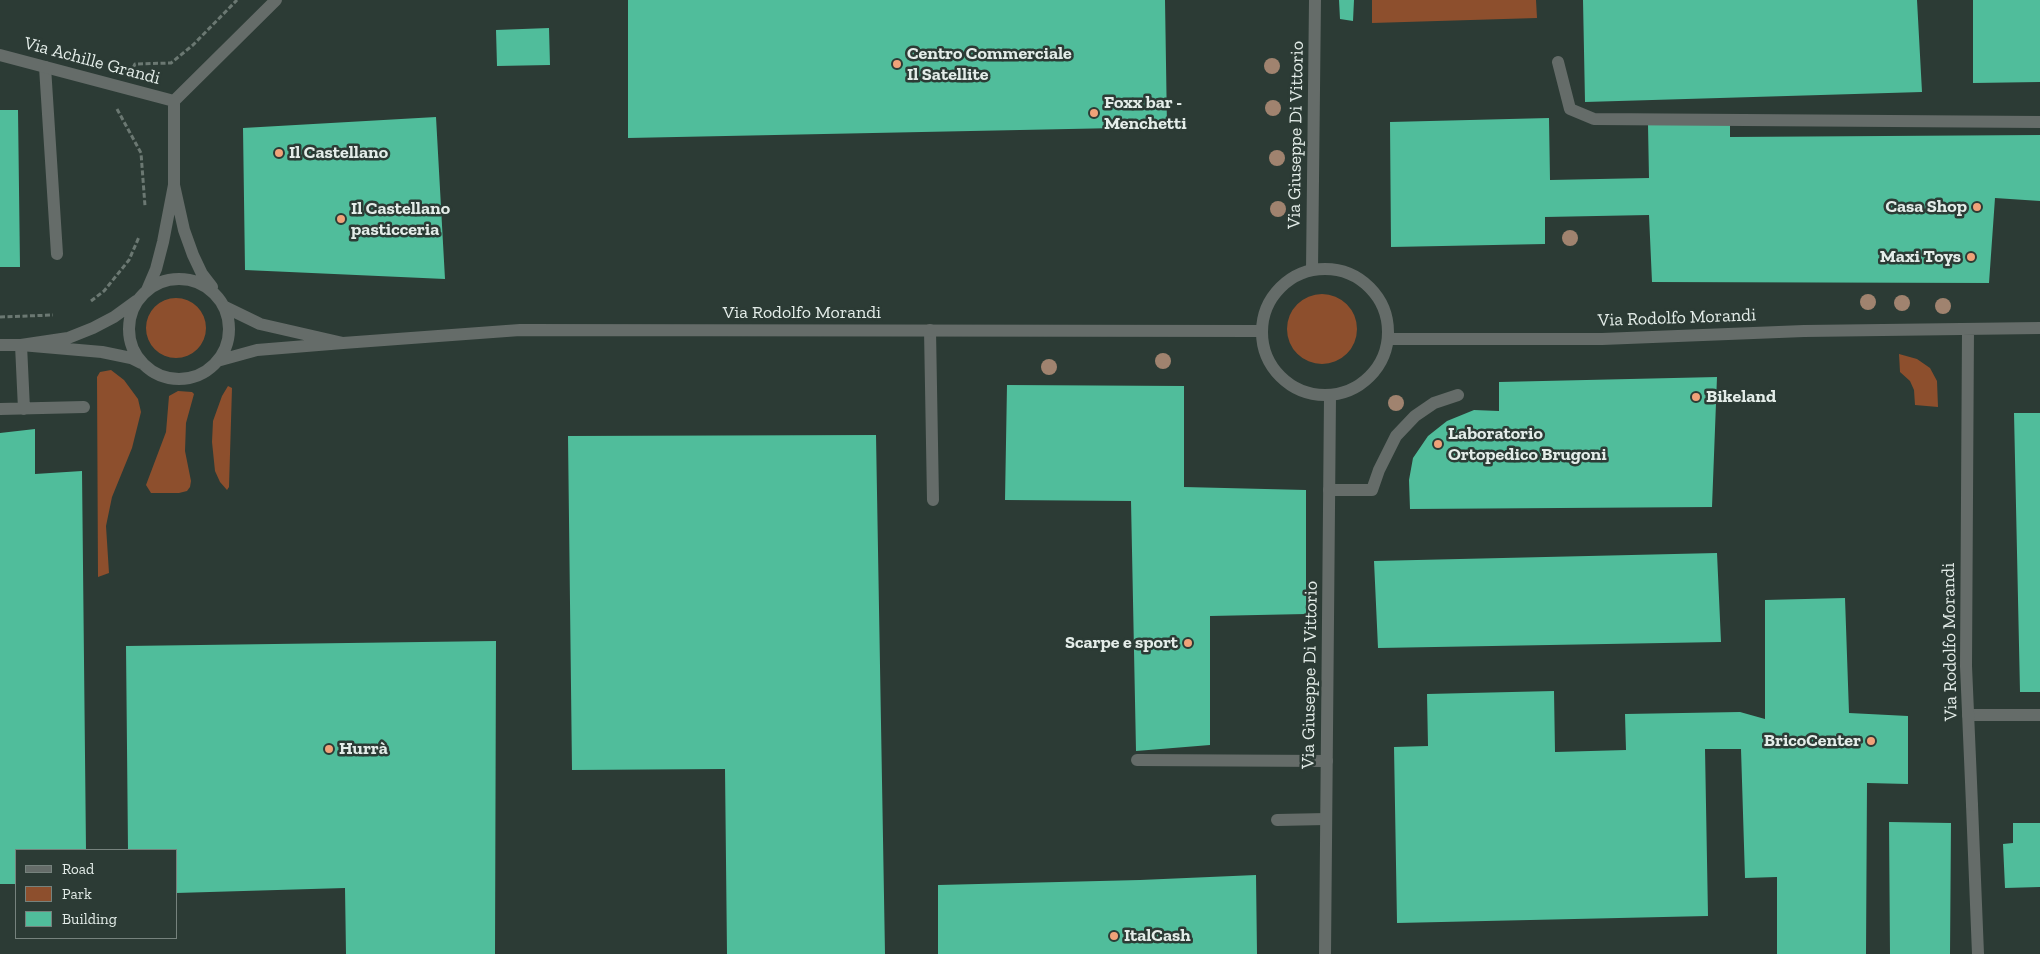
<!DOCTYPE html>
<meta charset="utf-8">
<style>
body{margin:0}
#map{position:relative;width:2040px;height:954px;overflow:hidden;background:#2c3b35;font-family:"Zilla Slab",serif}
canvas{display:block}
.legend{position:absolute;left:15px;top:849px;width:162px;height:90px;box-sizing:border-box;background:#2c3b35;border:1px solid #76827d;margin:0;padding:6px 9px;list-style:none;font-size:15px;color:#e4ede9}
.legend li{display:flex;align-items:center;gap:10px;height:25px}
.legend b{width:25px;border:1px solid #76827d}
</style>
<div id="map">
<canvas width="2040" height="954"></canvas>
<ul class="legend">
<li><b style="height:6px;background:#656c69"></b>Road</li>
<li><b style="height:14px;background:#8d4f2d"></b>Park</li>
<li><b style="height:14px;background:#50bd9b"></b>Building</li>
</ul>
</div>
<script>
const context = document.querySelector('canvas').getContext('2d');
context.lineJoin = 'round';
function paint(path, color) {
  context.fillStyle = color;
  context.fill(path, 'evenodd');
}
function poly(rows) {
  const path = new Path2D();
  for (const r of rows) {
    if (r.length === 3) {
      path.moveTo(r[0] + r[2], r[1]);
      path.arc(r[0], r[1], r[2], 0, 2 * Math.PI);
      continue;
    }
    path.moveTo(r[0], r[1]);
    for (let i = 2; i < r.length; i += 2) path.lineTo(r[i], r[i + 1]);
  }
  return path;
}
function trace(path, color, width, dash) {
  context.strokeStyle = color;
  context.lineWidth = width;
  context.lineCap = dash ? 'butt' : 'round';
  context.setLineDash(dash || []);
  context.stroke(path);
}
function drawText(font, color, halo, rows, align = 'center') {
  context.font = font + ' "Zilla Slab",serif';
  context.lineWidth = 5;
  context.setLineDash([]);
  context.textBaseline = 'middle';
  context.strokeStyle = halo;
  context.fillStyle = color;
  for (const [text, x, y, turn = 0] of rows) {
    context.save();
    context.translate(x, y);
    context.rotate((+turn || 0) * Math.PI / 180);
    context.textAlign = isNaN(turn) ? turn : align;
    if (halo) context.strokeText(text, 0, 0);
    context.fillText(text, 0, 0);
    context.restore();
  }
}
paint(poly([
 [1372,0,1536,0,1537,18,1372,23],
 [1322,329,35],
 [176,328,30],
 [1899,354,1917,359,1930,368,1937,381,1938,407,1915,405,1914,390,1910,381,1900,372],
 [111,370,124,380,138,399,141,412,132,448,112,497,106,526,109,573,98,577,97,377,100,372],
 [228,386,232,388,229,487,227,490,220,482,215,471,212,442,213,421,222,396],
 [178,391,192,392,194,394,186,423,185,451,191,481,190,487,187,491,179,493,151,493,146,485,166,432,169,396]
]), '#8d4f2d');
paint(poly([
 [628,0,1165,0,1167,127,628,138],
 [1339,0,1354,0,1353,21,1340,19],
 [1583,0,1917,0,1922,92,1585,102],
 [1973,0,2040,0,2040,82,1973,83],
 [549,28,550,65,497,66,496,30],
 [0,110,18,110,20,267,0,267],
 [436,117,445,279,245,270,243,128],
 [1549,118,1550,180,1649,178,1648,125,1730,125,1730,137,2040,135,2040,201,1995,198,1989,283,1652,282,1649,215,1545,217,1545,244,1391,247,1390,122],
 [1717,377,1712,507,1410,509,1409,480,1413,458,1428,436,1447,421,1474,410,1499,411,1499,382],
 [1007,385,1184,386,1184,487,1306,490,1306,614,1210,616,1210,745,1136,751,1131,501,1005,500],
 [2014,413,2040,413,2040,692,2020,692],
 [35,429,35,474,82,471,86,850,16,850,16,884,0,884,0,433],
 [876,435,885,954,727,954,725,769,572,770,568,436],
 [1717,553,1721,642,1378,648,1374,561],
 [1845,598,1849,713,1908,716,1908,784,1867,783,1866,954,1777,954,1777,877,1745,878,1741,749,1705,749,1708,916,1397,923,1394,747,1428,746,1427,694,1554,691,1555,752,1626,750,1625,714,1740,712,1765,719,1765,600],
 [496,641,495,954,346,954,345,888,176,893,176,850,128,850,126,646],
 [1889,822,1951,823,1950,954,1890,954],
 [2013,823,2040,823,2040,887,2005,888,2003,844,2013,843],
 [1256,875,1257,954,938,954,938,885,1140,880]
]), '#50bd9b');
trace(poly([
 [133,68,135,64,171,63,193,45,237,0],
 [117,109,141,153,145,206],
 [91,301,104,291,129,260,139,237],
 [0,317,53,315]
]), '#6b7872', 3, [5, 2.5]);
trace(poly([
 [1558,62,1570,109,1594,119,2040,122],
 [45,67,57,254],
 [930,330,933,500],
 [21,345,24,409],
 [0,409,84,407],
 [1329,490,1372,490,1379,470,1396,436,1415,416,1434,403,1458,395],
 [1968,715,2040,715],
 [1137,760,1327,761],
 [1972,805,1978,954],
 [1277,820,1326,819]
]), '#656c69', 12);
trace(poly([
 [0,55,174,101],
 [174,185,174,101,276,0],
 [1325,332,63],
 [1312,270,1315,0],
 [179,329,50],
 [147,290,156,269,163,242,174,185,184,230,193,255,202,274,212,287],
 [136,301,114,317,93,328,68,338,21,345,102,352,131,358,141,363],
 [1968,330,1966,666,1972,805],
 [1389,339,1602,339,1804,331,2040,328],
 [343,343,520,330,1261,331],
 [0,345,21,345],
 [217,361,257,350,343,343,260,324,225,307],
 [1325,954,1330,397]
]), '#656c69', 12);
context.fillStyle = '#a0836f';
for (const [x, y] of [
 [1272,66],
 [1273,108],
 [1277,158],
 [1278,209],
 [1570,238],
 [1868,302],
 [1902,303],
 [1943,306],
 [1163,361],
 [1049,367],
 [1396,403]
]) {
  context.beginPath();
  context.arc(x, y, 8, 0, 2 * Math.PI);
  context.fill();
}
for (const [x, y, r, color] of [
 [897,64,5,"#f0a279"],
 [1094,113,5,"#f0a279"],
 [279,153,5,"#f0a279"],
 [1977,207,5,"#f0a279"],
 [341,219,5,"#f0a279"],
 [1971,257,5,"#f0a279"],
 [1696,397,5,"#f0a279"],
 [1438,444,5,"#f0a279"],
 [1188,643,5,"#f0a279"],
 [1871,741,5,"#f0a279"],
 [329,749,5,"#f0a279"],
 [1114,936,5,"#f0a279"]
]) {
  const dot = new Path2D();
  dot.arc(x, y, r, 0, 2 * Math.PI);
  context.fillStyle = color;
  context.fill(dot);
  trace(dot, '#2c3b35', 2);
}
drawText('bold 18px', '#e4ede9', '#2c3b35', [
 ["Centro Commerciale",907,54],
 ["Il Satellite",907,75],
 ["Foxx bar -",1104,103],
 ["Menchetti",1104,124],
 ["Il Castellano",289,153],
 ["Casa Shop",1967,207,"right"],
 ["Il Castellano",351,209],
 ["pasticceria",351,230],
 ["Maxi Toys",1961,257,"right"],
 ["Bikeland",1706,397],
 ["Laboratorio",1448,434],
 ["Ortopedico Brugoni",1448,455],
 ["Scarpe e sport",1178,643,"right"],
 ["BricoCenter",1861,741,"right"],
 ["Hurrà",339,749],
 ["ItalCash",1124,936]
], 'left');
drawText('18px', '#e4ede9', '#2c3b35', [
 ["Via Achille Grandi",92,61,15],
 ["Via Giuseppe Di Vittorio",1296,135,-89],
 ["Via Rodolfo Morandi",802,313],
 ["Via Rodolfo Morandi",1677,318,-2],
 ["Via Rodolfo Morandi",1950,642,-91],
 ["Via Giuseppe Di Vittorio",1310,675,-89]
]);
</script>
